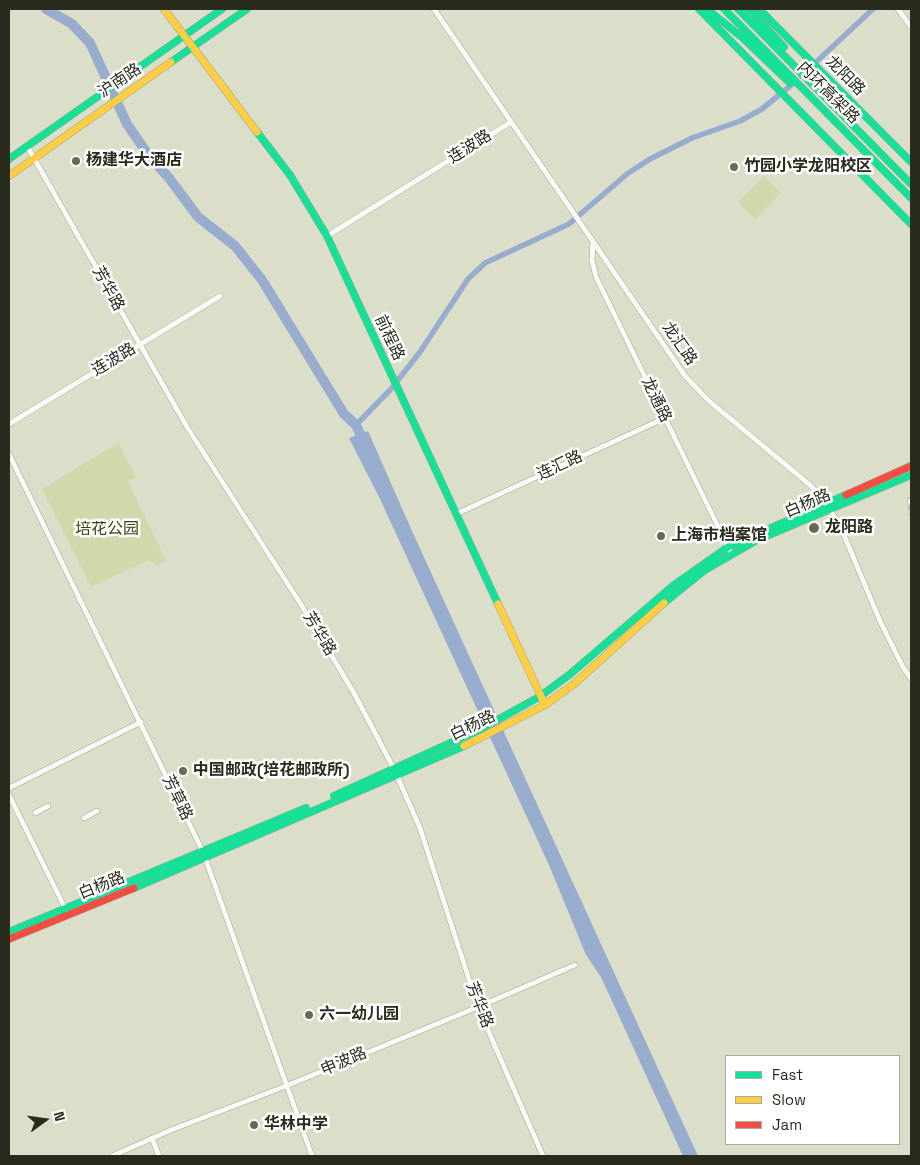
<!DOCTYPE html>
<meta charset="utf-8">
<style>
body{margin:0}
#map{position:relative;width:920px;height:1165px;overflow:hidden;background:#dbdec9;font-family:"Space Grotesk",sans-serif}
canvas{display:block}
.frame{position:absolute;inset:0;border:10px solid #292b1d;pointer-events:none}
.legend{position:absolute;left:725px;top:1055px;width:175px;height:90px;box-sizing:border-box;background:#fff;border:1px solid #a9aaa5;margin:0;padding:6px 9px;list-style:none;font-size:15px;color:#292b1d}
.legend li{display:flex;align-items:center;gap:10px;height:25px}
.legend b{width:25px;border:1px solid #a9aaa5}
.north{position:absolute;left:20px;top:1095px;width:50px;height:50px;-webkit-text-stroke:4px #fff;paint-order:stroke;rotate:76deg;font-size:14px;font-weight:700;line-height:20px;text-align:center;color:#292b1d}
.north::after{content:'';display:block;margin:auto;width:18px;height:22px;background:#292b1d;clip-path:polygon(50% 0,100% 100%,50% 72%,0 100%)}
</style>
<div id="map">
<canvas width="920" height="1165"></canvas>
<div class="frame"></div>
<ul class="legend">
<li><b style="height:6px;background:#16e098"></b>Fast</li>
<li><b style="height:6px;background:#ffcf43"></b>Slow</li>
<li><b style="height:6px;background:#f24e42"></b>Jam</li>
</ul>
<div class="north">N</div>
</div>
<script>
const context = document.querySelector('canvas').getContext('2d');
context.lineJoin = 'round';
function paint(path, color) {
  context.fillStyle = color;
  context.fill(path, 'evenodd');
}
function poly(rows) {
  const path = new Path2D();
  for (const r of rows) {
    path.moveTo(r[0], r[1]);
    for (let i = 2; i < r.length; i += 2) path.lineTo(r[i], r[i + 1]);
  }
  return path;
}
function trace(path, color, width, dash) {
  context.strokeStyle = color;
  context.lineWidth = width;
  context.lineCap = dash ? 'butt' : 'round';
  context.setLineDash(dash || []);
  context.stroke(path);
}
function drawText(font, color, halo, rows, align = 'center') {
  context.font = font + ' "Space Grotesk","Noto Sans SC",sans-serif';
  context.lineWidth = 5;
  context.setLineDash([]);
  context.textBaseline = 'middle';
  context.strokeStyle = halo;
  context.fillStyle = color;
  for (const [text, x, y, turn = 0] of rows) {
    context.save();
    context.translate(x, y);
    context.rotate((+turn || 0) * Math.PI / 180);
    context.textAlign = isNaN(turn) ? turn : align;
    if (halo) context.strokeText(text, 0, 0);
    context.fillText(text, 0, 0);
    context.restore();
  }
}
paint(poly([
 [764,176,781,193,755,219,738,202],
 [118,443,136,477,128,481,166,561,156,566,149,560,91,587,42,489]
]), '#d3d8ac');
paint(poly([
 [368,431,412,531,698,1156,683,1156,601,977,586,955,549,865,380,499,349,438]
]), '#98acce');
trace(poly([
 [801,76,873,9],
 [356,425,391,389,420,352,468,279,485,263,569,224,627,174,650,159,692,138,740,121,762,109,795,82]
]), '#98acce', 5.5);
trace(poly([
 [46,9,72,24,90,43,127,124,149,156,169,178,198,217,235,246,262,280,344,414,356,425,365,445]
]), '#98acce', 10);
const street = poly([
 [434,9,685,376,709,401,810,485,826,503],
 [898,9,911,27],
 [27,146,187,427,302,606,354,693,394,769,420,828,478,1007,543,1156],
 [327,236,511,122],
 [593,243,592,260,596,277,731,553],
 [9,424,220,296],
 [9,454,203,852,312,1156],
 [830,509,844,535,880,621,903,667,911,679],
 [456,514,665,418],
 [9,788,141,722],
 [9,795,66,910],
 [35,813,48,806],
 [84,818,97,811],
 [152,1138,159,1156],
 [112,1156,171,1130,286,1086,478,1007,575,965]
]);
const fast = poly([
 [699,9,911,224],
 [707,9,744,39,790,83],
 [724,9,911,198],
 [738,9,911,184],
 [749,9,784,47],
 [759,9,911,162],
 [171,62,247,9],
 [257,132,290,175,327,236,498,604],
 [9,159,222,9],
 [664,603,705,570,757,540,911,475],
 [334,796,479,730,539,697,569,675,674,585,728,547,846,495],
 [134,888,464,746],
 [9,932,306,808]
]);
const slow = poly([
 [164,9,257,132],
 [9,176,171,62],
 [498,604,545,705],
 [464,746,545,705,574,684,664,603]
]);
const jam = poly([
 [846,495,911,466],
 [9,939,134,888]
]);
trace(street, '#a3a596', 6);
trace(fast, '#a3a596', 8);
trace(slow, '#a3a596', 8);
trace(jam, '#a3a596', 8);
trace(street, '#fafaf7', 5);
trace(fast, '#16e098', 7);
trace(slow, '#ffcf43', 7);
trace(jam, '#f24e42', 7);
const rail = poly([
 [909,499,911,515]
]);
trace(rail, '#bfbfbb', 4);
trace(rail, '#fff', 2, [5.5]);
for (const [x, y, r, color] of [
 [76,161,5,"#676a59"],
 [734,167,5,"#676a59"],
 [814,528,6,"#676a59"],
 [661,536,5,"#676a59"],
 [183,771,5,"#676a59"],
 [309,1015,5,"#676a59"],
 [254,1125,5,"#676a59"]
]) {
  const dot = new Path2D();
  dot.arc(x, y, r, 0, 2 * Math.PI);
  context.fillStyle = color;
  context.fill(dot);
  trace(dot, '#fff', 2);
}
drawText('16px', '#292b1d', '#fff', [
 ["龙阳路",845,76,45],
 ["沪南路",120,81,-34],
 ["内环高架路",828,93,45],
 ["连波路",470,147,-32],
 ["芳华路",108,289,61],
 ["前程路",389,338,65],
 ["龙汇路",679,344,55],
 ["连波路",114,360,-31],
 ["龙通路",656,400,64],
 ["连汇路",560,466,-25],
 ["白杨路",808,504,-23],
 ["芳华路",319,634,59],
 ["白杨路",473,726,-26],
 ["芳草路",177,798,64],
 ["白杨路",102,886,-22],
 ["芳华路",479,1005,69],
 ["申波路",344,1062,-23]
]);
drawText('bold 16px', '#292b1d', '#fff', [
 ["杨建华大酒店",86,161],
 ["竹园小学龙阳校区",744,167],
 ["龙阳路",825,528],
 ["上海市档案馆",671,536],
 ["中国邮政(培花邮政所)",193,771],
 ["六一幼儿园",319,1015],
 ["华林中学",264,1125]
], 'left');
drawText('16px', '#3e410c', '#fff', [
 ["培花公园",107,530]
]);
</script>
